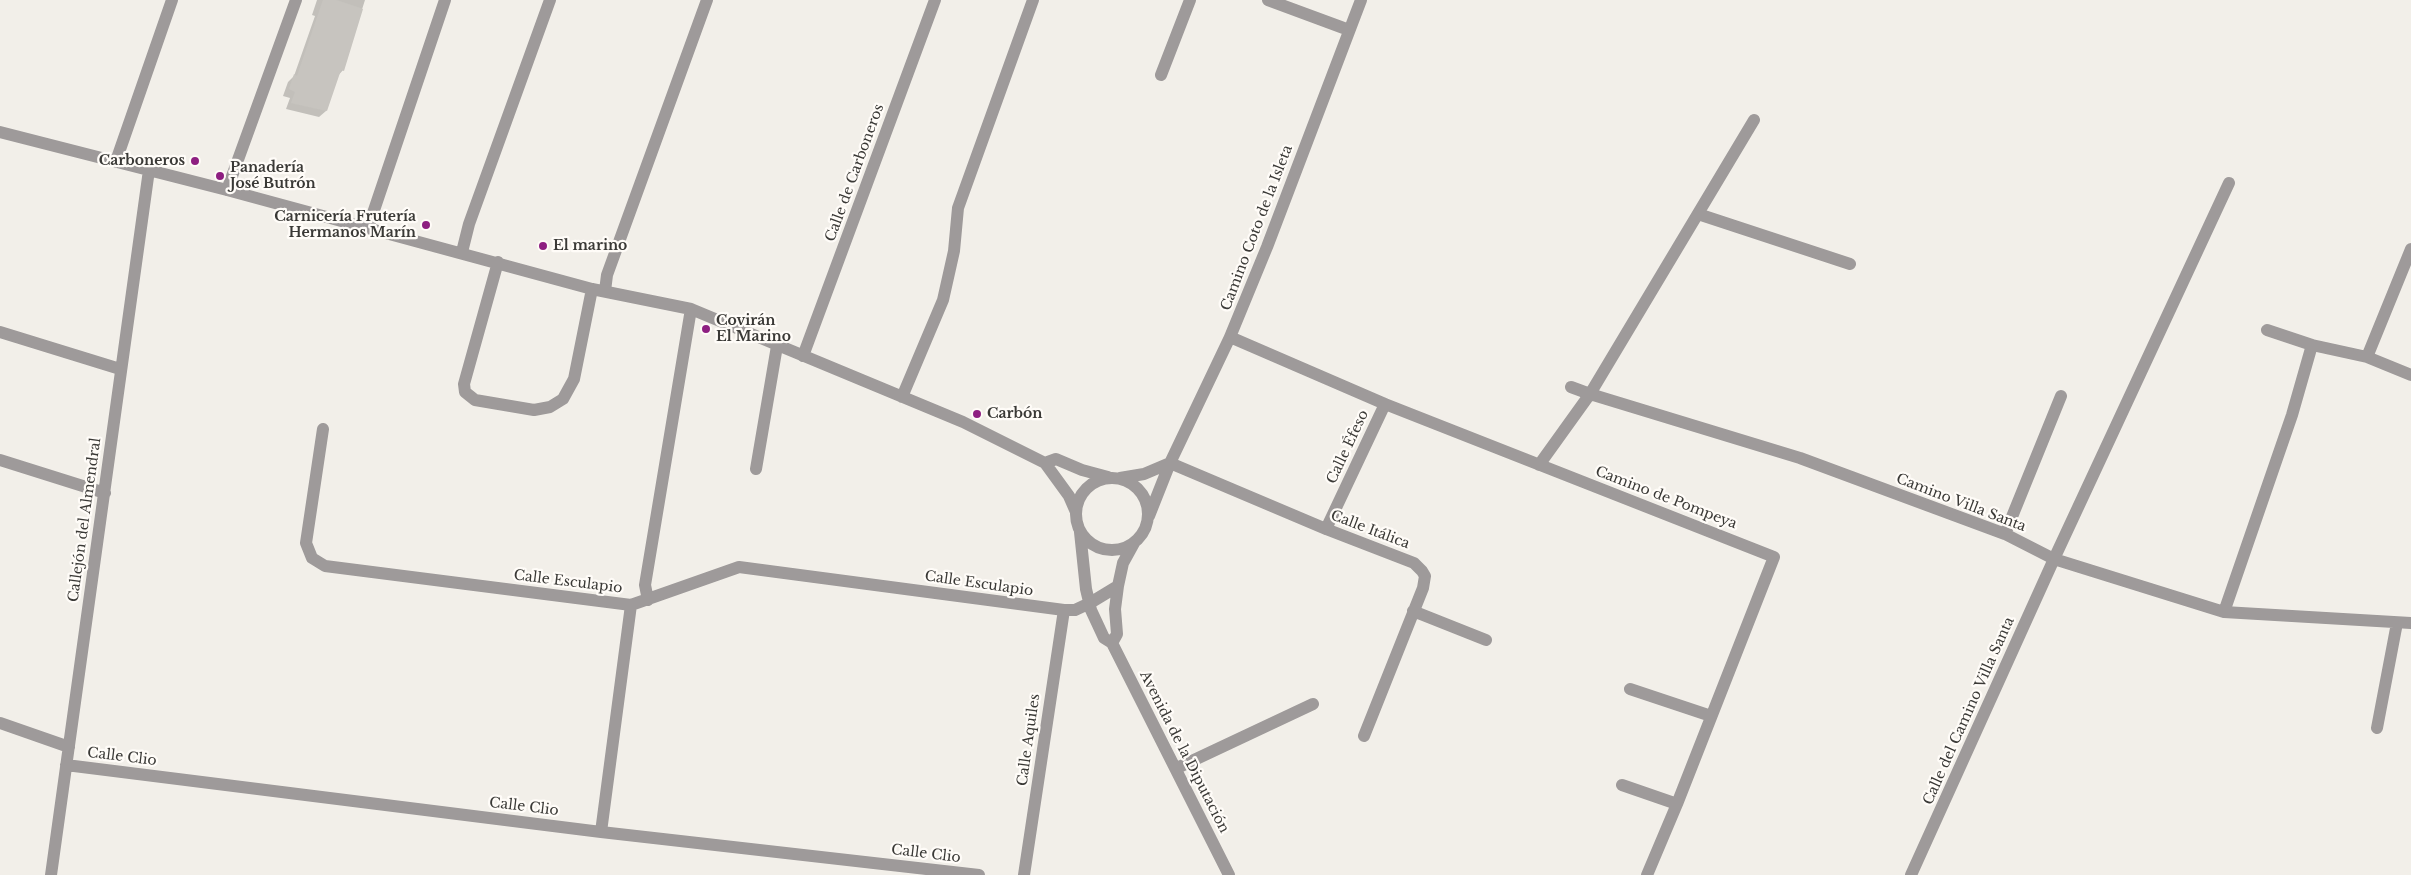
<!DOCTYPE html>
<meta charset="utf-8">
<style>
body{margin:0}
canvas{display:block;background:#f2efe9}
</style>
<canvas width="2411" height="875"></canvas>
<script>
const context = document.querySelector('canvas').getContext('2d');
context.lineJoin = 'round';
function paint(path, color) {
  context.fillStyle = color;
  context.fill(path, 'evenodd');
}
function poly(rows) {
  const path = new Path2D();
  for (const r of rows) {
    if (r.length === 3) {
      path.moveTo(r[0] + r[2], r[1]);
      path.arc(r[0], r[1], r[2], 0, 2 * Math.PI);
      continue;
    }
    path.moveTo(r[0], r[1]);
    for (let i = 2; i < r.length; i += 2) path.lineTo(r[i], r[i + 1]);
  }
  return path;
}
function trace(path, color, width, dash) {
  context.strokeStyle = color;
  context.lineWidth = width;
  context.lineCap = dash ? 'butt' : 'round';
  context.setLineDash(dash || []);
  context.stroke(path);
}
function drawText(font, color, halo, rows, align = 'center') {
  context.font = font + ' "Libre Baskerville",serif';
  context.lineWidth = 4.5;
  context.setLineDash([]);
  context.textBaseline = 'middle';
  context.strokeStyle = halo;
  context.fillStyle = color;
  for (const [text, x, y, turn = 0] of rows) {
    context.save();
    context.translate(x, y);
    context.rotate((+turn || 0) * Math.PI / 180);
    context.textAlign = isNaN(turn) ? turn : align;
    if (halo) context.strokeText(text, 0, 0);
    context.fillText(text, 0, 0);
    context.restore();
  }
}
paint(poly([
 [317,0,365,0,343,70,337,77,326,111,319,117,286,109,290,98,283,96,288,82,294,76,315,16,312,15]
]), '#0003');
paint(poly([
 [323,0,336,0,363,9,344,71,341,70,327,111,291,103,295,92,289,89,294,74,297,76]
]), '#c7c4bf');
trace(poly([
 [1268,0,1349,30],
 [1161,75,1190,0],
 [0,132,227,190,592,289,691,309,963,422,1045,463,1069,496,1076,512],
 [116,161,172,0],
 [227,190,296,0],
 [1698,214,1850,264],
 [368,228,445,0],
 [462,252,469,224,550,0],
 [498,262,464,384,465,392,475,400,534,410,550,407,563,399,574,379,592,289],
 [605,291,607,275,707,0],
 [2267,330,2312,345],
 [0,332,120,369],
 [1230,337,1385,404,1774,557,1677,804,1647,875],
 [803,356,935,0],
 [2367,357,2411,375],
 [1571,387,1590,394,1754,120],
 [902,397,943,300,954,251,958,208,1033,0],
 [323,429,306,543,312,558,325,566,631,605,739,567,1064,610,1075,610,1090,603,1118,586],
 [0,460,105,493],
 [1045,463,1056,459,1082,470,1108,477],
 [1170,463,1326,529,1414,563,1422,571,1425,576,1423,588,1364,736],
 [1539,465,1590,394,1800,458,2005,534,2054,559,2224,612,2411,623],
 [756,469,777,346],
 [1112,514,36],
 [1120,478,1144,474,1170,463],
 [1149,516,1170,463,1230,337,1267,247,1361,0],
 [1326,529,1385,404],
 [1080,532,1086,589,1091,610,1104,638,1112,643,1229,875],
 [2005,534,2061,396],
 [648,600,645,585,691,309],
 [1413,611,1486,640],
 [2224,612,2292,415,2312,345,2367,357,2411,249],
 [1112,643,1117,634,1115,609,1118,586,1123,563,1134,543],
 [1630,689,1711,716],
 [0,723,69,747],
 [2377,728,2397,623],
 [66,765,601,832,979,875],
 [1177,768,1313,704],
 [1622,785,1677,804],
 [601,832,631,605],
 [51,875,149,170],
 [1024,875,1064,610],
 [1911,875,2054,559,2229,183]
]), '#9e9a9a', 12);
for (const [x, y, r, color] of [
 [195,161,5,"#8e1f81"],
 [220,176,5,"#8e1f81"],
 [426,225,5,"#8e1f81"],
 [543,246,5,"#8e1f81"],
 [706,329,5,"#8e1f81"],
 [977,414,5,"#8e1f81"]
]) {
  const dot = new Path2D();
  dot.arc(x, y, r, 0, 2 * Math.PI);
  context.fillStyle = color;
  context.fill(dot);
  trace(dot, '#fffcf8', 2);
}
drawText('bold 14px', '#3a3936', '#fffcf8', [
 ["Carboneros",185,161,"right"],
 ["Panadería",230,168],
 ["José Butrón",230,184],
 ["Carnicería Frutería",416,217,"right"],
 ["Hermanos Marín",416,233,"right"],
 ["El marino",553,246],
 ["Covirán",716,321],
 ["El Marino",716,337],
 ["Carbón",987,414]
], 'left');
drawText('14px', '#3a3936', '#fffcf8', [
 ["Calle de Carboneros",855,173,-70],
 ["Camino Coto de la Isleta",1257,228,-69],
 ["Calle Éfeso",1348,447,-65],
 ["Camino de Pompeya",1666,498,21],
 ["Camino Villa Santa",1961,503,21],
 ["Callejón del Almendral",85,520,-82],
 ["Calle Itálica",1370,530,21],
 ["Calle Esculapio",568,582,7],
 ["Calle Esculapio",979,584,8],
 ["Calle del Camino Villa Santa",1969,711,-66],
 ["Calle Aquiles",1029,740,-82],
 ["Avenida de la Diputación",1184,752,63],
 ["Calle Clio",122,757,7],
 ["Calle Clio",524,807,7],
 ["Calle Clio",926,854,7]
]);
</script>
